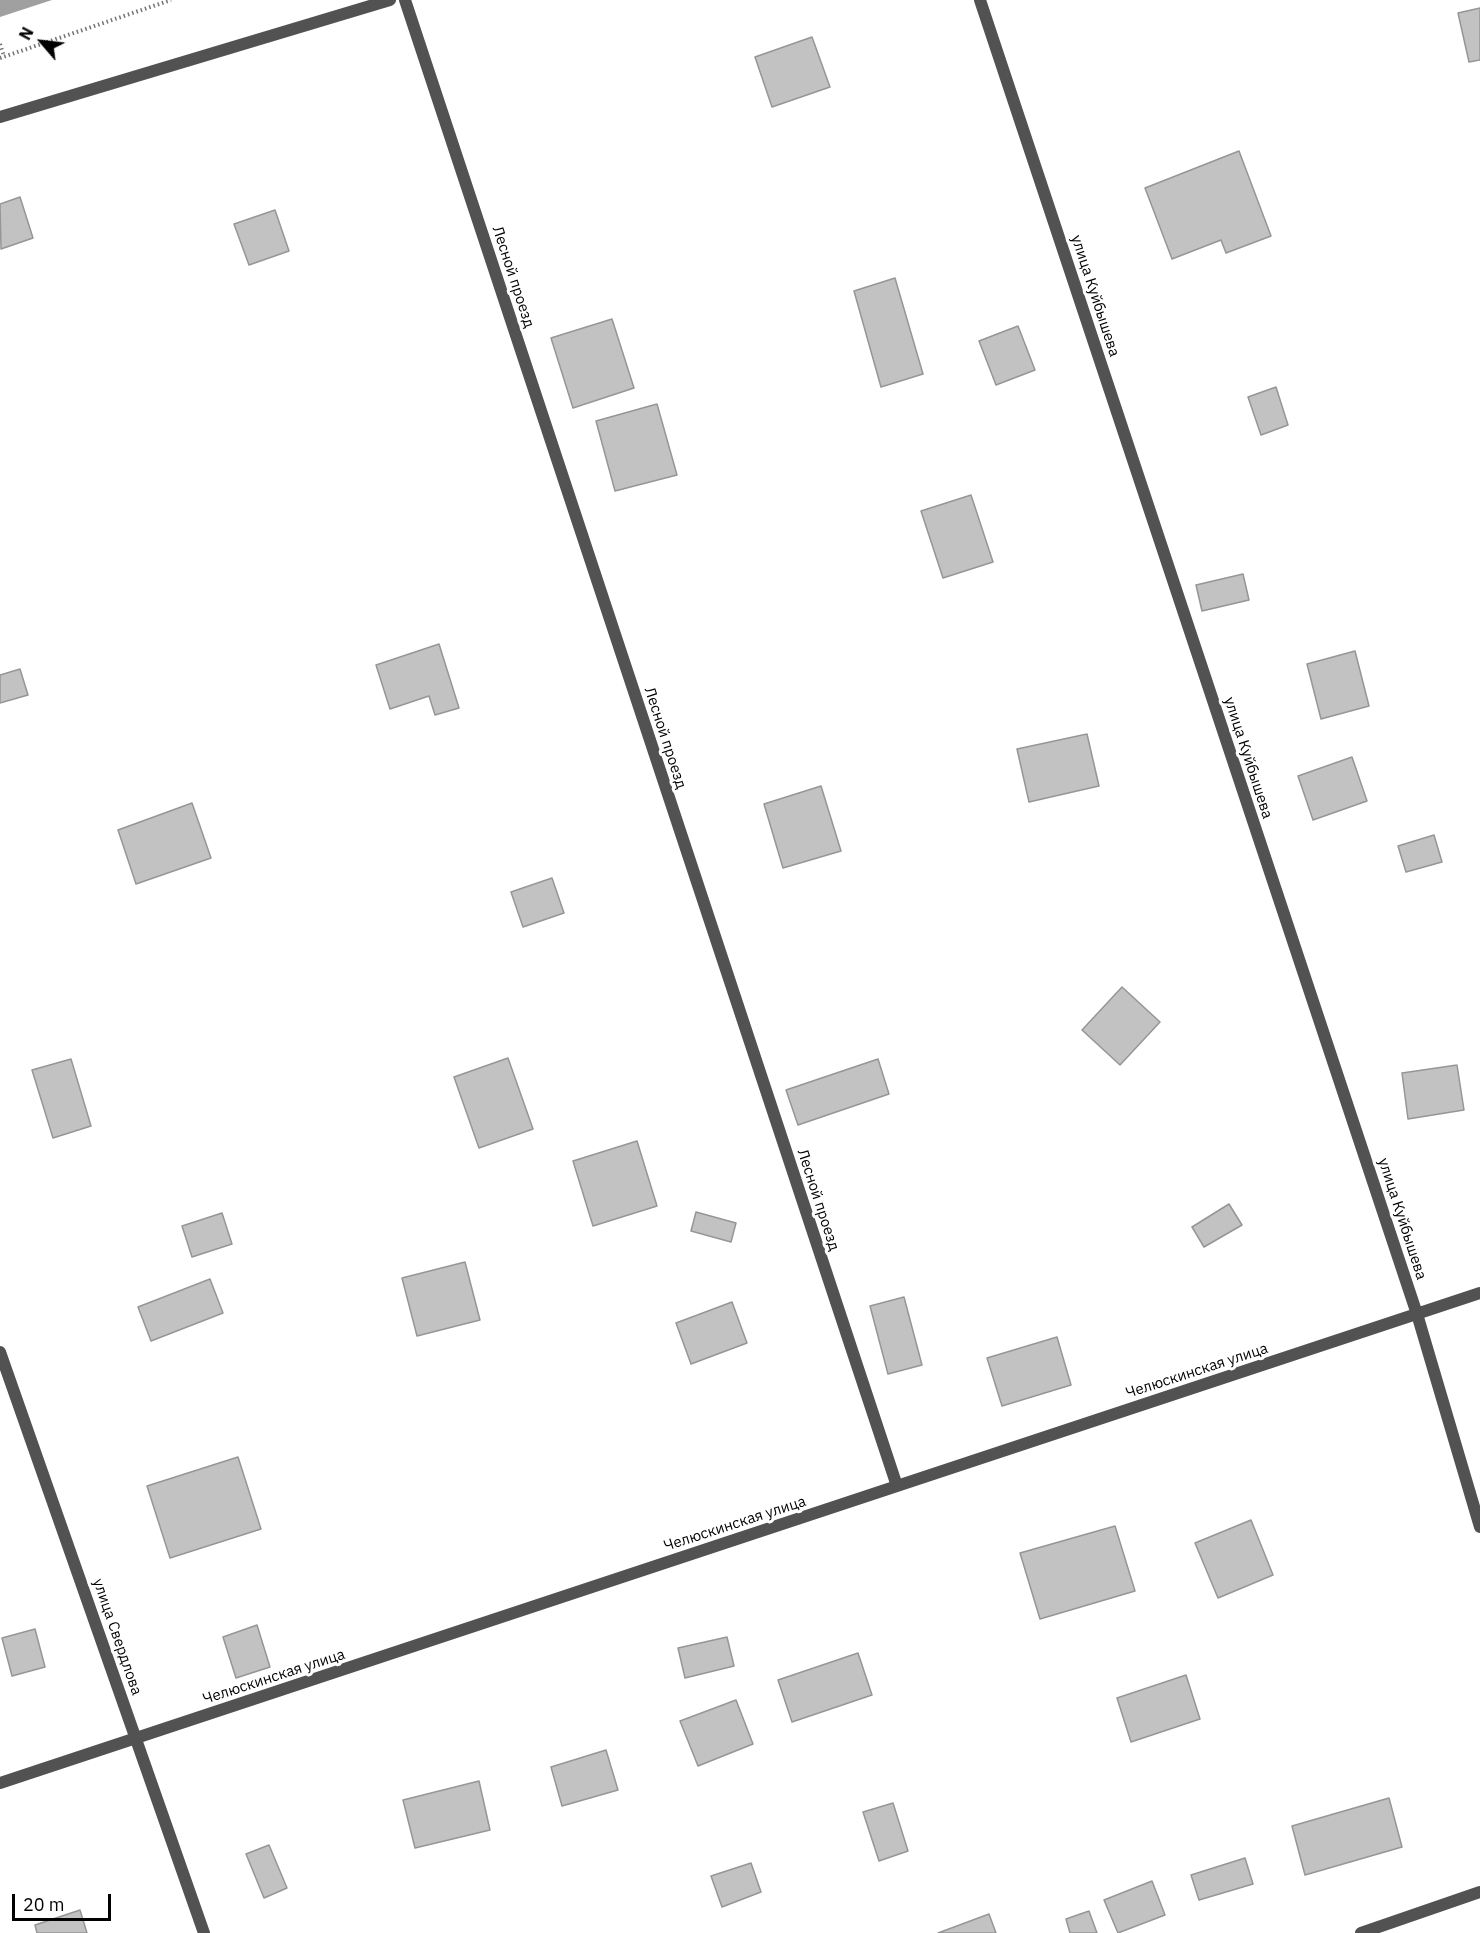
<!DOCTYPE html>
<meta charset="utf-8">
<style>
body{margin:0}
#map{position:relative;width:1480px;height:1933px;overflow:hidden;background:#fff;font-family:"IBM Plex Sans",sans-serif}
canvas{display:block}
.north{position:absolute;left:12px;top:12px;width:60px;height:60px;-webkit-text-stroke:4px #fff;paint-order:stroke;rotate:298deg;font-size:16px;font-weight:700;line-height:24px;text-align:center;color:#000}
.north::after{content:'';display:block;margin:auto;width:21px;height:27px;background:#000;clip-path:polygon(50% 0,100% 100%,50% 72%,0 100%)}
.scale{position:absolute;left:12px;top:1894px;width:99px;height:27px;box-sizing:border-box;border:3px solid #000;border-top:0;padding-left:8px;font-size:18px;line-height:21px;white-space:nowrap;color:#000;-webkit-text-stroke:4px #fff;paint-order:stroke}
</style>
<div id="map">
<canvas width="1480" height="1933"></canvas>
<div class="north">N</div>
<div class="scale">20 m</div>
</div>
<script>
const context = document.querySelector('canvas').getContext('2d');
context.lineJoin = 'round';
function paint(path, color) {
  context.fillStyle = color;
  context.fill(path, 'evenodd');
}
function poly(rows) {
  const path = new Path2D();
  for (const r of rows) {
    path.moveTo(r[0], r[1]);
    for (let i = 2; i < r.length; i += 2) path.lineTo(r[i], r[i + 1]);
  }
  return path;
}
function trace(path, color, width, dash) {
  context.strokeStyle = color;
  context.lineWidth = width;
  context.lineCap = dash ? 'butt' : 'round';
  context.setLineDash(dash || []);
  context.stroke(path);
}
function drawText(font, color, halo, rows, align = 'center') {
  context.font = font + ' "IBM Plex Sans",sans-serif';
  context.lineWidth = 6;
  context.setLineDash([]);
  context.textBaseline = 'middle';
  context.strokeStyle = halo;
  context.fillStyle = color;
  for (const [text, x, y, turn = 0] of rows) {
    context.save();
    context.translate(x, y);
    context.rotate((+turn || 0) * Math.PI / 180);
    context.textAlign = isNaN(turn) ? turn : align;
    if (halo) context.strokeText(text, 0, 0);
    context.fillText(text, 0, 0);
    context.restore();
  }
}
paint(poly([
 [0,0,52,0,0,17]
]), '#a0a0a0');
const building = poly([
 [1480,8,1480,60,1469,62,1458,13,1480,8],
 [812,37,830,87,772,107,755,57,812,37],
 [1239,151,1271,236,1226,253,1221,240,1172,259,1145,188,1239,151],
 [20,197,33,238,1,249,0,204,20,197],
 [275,210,289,251,249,265,234,224,275,210],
 [895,278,923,374,881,387,854,291,895,278],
 [612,319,634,388,573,408,551,338,612,319],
 [1018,326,1035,370,996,385,979,341,1018,326],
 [1276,387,1288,425,1261,435,1248,397,1276,387],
 [657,404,677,475,615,491,596,421,657,404],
 [971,495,993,562,943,578,921,511,971,495],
 [1243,574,1249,600,1202,611,1196,585,1243,574],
 [439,644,459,708,435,715,429,696,390,709,376,665,439,644],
 [1355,651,1369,706,1321,719,1307,664,1355,651],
 [20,669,28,695,0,703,0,675,20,669],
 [1087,734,1099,786,1029,802,1017,749,1087,734],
 [1352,757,1367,801,1313,820,1298,776,1352,757],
 [821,786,841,851,783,868,764,804,821,786],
 [192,803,211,858,136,884,118,830,192,803],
 [1434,835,1442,862,1406,872,1398,846,1434,835],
 [552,878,564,913,523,927,511,892,552,878],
 [1122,987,1160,1022,1120,1065,1082,1030,1122,987],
 [508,1058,533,1129,479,1148,454,1077,508,1058],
 [71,1059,91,1126,53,1138,32,1070,71,1059],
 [878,1059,889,1094,798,1125,786,1090,878,1059],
 [1457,1065,1464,1110,1408,1119,1402,1073,1457,1065],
 [637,1141,657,1206,593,1226,573,1161,637,1141],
 [1229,1204,1242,1225,1204,1247,1192,1227,1229,1204],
 [696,1212,736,1223,731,1242,691,1231,696,1212],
 [222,1213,232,1244,192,1257,182,1226,222,1213],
 [465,1262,480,1320,417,1336,402,1278,465,1262],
 [210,1279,223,1313,151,1341,138,1307,210,1279],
 [904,1297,922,1365,888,1374,870,1306,904,1297],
 [732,1302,747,1343,691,1364,676,1323,732,1302],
 [1057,1337,1071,1385,1002,1406,987,1358,1057,1337],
 [238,1457,261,1529,170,1558,147,1486,238,1457],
 [1251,1520,1273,1575,1218,1598,1195,1543,1251,1520],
 [1115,1526,1135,1591,1040,1619,1020,1553,1115,1526],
 [257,1625,270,1667,236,1678,223,1637,257,1625],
 [35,1629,45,1667,12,1676,2,1638,35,1629],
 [727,1637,734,1666,685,1678,678,1648,727,1637],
 [858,1653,872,1695,792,1722,778,1680,858,1653],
 [1186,1675,1200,1719,1131,1742,1117,1698,1186,1675],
 [736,1700,753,1744,698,1766,680,1721,736,1700],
 [606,1750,618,1790,562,1806,551,1767,606,1750],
 [479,1781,490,1830,415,1848,403,1800,479,1781],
 [1389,1798,1402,1847,1305,1875,1292,1826,1389,1798],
 [893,1803,908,1851,879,1861,863,1812,893,1803],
 [269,1845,287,1888,264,1898,246,1854,269,1845],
 [1245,1858,1253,1884,1199,1900,1191,1875,1245,1858],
 [751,1863,761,1892,722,1907,711,1876,751,1863],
 [1152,1881,1165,1915,1118,1933,1104,1900,1152,1881],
 [80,1910,87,1933,37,1933,35,1925,80,1910],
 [1089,1911,1097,1933,1070,1933,1066,1919,1089,1911],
 [989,1914,996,1933,938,1933,989,1914]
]);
paint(building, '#c2c2c2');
trace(building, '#969696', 1.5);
trace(poly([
 [0,44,4,56],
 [0,58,171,0]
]), '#747474', 4, [1.5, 3]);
trace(poly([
 [405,0,897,1486],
 [980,0,1417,1314,1480,1527],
 [0,117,390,0],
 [0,1352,204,1933],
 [0,1783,1480,1293],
 [1361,1933,1480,1892]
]), '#525252', 12);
drawText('15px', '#000', '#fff', [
 ["Лесной проезд",513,277,72],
 ["улица Куйбышева",1095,296,72],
 ["Лесной проезд",665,738,72],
 ["улица Куйбышева",1248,758,72],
 ["Лесной проезд",818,1200,72],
 ["улица Куйбышева",1402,1219,72],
 ["Челюскинская улица",1197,1371,-18],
 ["Челюскинская улица",735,1524,-18],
 ["улица Свердлова",117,1637,71],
 ["Челюскинская улица",274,1677,-18]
]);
</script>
